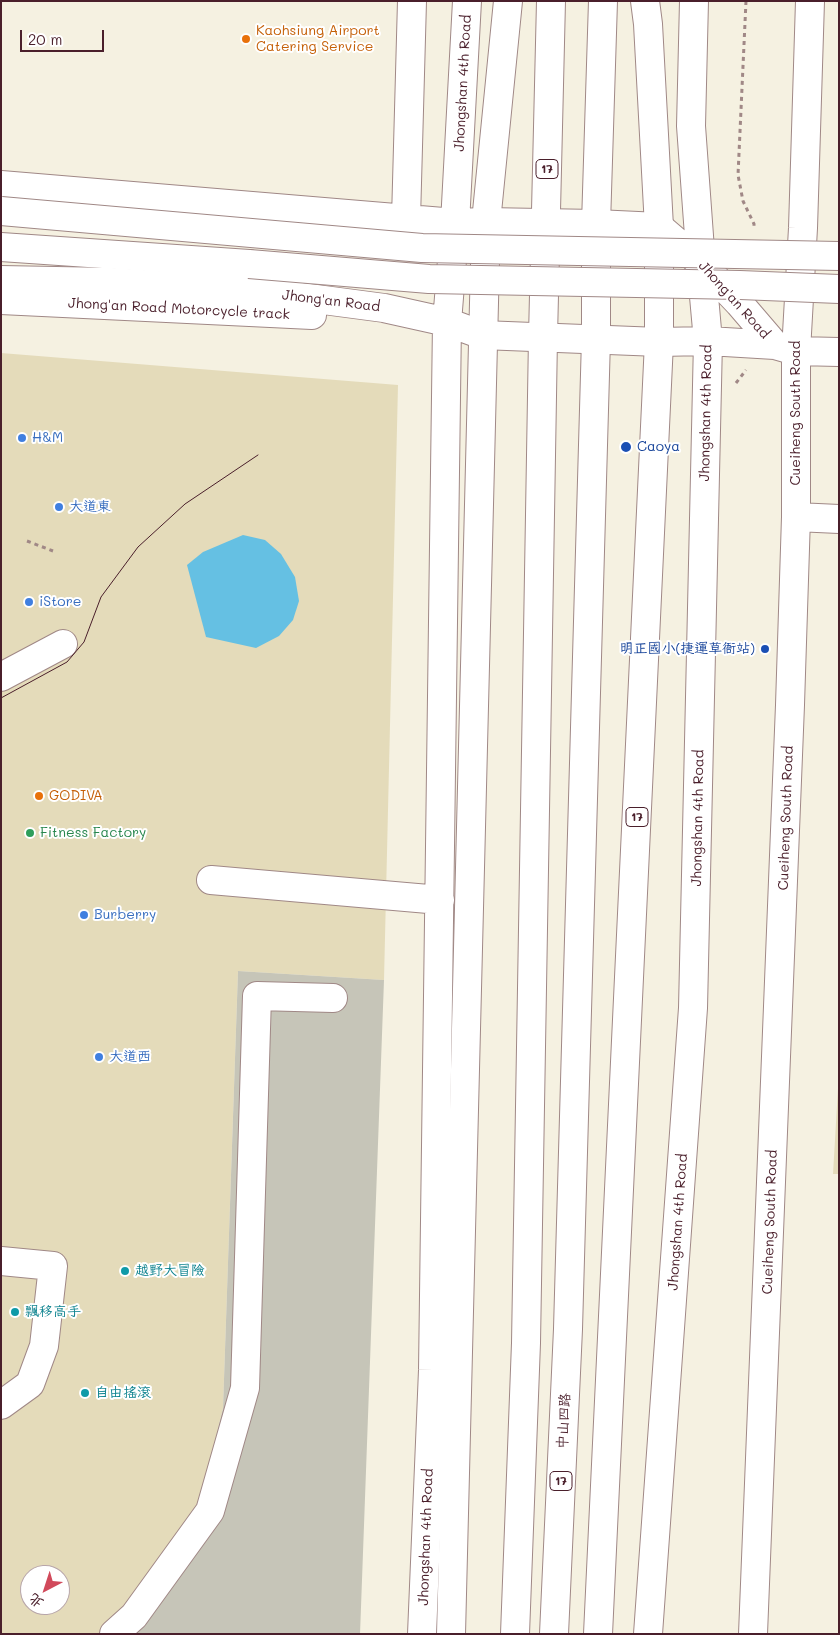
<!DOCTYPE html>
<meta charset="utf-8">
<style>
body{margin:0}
#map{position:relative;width:840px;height:1635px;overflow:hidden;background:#f5f1e1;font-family:Mali,"LXGW WenKai TC",sans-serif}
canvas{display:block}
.frame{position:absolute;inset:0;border:2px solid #4a1f2b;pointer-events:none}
.north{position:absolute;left:20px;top:1565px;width:50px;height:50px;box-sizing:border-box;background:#fff;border:1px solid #b7a5aa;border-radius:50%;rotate:220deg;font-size:14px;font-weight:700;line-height:20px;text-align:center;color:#4a1f2b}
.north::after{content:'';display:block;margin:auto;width:18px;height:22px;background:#d1495b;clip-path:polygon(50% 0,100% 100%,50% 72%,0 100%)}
.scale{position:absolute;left:20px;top:30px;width:84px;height:22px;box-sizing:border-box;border:2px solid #4a1f2b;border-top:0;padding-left:6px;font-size:15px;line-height:18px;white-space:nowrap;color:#4a1f2b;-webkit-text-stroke:4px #fff;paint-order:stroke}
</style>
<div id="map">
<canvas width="840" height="1635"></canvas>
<div class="frame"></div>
<div class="north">北</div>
<div class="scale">20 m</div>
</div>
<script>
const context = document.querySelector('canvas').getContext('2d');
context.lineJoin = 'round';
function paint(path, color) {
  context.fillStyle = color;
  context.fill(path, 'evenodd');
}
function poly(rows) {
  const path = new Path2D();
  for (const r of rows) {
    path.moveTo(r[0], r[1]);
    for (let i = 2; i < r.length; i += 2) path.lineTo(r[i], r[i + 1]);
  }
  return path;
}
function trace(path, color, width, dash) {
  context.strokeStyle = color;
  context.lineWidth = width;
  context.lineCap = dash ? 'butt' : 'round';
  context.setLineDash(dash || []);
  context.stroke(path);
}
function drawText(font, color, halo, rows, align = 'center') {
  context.font = font + ' Mali,"LXGW WenKai TC",sans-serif';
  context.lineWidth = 4;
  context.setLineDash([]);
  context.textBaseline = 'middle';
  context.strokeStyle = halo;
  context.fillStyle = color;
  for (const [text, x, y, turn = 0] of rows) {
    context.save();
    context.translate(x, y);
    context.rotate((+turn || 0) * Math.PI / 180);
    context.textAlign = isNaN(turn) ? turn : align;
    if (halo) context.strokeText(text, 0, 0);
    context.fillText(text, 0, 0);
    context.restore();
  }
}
paint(poly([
 [1,353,398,385,384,980,238,971,223,1408,199,1506,115,1634,1,1634],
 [30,1575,60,1575,60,1605,30,1605],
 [839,1071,839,1174,833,1174]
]), '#e4dbba');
paint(poly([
 [238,971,384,980,360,1634,115,1634,199,1506,223,1408]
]), '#c6c5b8');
paint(poly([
 [243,535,265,540,281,554,295,577,299,601,293,620,279,636,256,648,206,637,187,565,203,552]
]), '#65c0e3');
const minor = poly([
 [1,185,455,223,486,222,596,224,659,227,701,263,739,303,775,345],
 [406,219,412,1],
 [1,280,111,282,263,292,384,308,447,322,482,335,659,342,708,341,775,345,796,351,839,352],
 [1,300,312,315],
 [796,517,839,519],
 [1,677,63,644],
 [211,880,440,900],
 [1,1261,53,1266,44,1346,30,1384,1,1405],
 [114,1634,134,1616,210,1511,245,1388,257,996,333,998],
 [422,1634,433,1370,447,322,455,223,467,1],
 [648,1634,693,1008,708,341,701,263,691,126,694,1],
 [753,1634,790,705,796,517,796,351,803,228,810,1]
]);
const major = poly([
 [451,1634,486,222,508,1],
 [515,1634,526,1343,543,337,551,1],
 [554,1634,568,1329,596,339,596,224,603,1],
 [598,1634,659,342,659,227,648,24,645,1]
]);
const highway = poly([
 [1,247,249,264]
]);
trace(minor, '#a08886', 30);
trace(major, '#a08886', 30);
trace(highway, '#a08886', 30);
trace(poly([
 [746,1,738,175,743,201,754,224,754,228],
 [736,383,746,370],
 [27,541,53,551]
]), '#a08886', 3, [4, 4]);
trace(minor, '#fff', 28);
trace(major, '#fff', 28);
trace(highway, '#fff', 28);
trace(poly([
 [1,698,67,662,84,642,101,597,138,547,185,504,258,455]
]), '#4a1f2b', 1);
const highwayBridge = poly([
 [1,211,422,248,839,256],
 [249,264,429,279,740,285,839,289]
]);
trace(highwayBridge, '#a08886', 30, []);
trace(highwayBridge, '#fff', 28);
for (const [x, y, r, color] of [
 [246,39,5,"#e8710a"],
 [22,438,5,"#3f7fe0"],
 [626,447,6,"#1a4fb4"],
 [59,507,5,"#3f7fe0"],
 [29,602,5,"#3f7fe0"],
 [765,649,5,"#1a4fb4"],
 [39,796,5,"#e8710a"],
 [30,833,5,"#2e9e5b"],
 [84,915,5,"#3f7fe0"],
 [99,1057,5,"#3f7fe0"],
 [125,1271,5,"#0f9aa8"],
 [15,1312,5,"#0f9aa8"],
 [85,1393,5,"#0f9aa8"]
]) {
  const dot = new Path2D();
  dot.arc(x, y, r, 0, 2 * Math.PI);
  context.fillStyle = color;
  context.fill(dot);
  trace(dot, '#fff', 2);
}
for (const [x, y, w] of [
 [547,169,22],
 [637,817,22],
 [561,1481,22]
]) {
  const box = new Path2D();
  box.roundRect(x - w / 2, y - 9.5, w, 19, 4);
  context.fillStyle = '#fff';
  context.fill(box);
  trace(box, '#4a1f2b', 1);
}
drawText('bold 12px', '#4a1f2b', null, [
 ["17",547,169],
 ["17",637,817],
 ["17",561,1481]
]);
drawText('14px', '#c56008', '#fff', [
 ["Kaohsiung Airport",256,31],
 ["Catering Service",256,47],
 ["GODIVA",49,796]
], 'left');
drawText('14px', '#4a1f2b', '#fff', [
 ["Jhongshan 4th Road",463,83,-87],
 ["Jhong'an Road",734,300,48],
 ["Jhong'an Road",331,301,7],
 ["Jhong'an Road Motorcycle track",179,309,3],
 ["Jhongshan 4th Road",706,413,-89],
 ["Cueiheng South Road",796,413,-90],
 ["Jhongshan 4th Road",698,818,-89],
 ["Cueiheng South Road",786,818,-88],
 ["Jhongshan 4th Road",678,1222,-86],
 ["Cueiheng South Road",770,1222,-88],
 ["中山四路",564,1421,-87],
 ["Jhongshan 4th Road",426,1537,-88]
]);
drawText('14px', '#366cbe', '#fff', [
 ["H&M",32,438],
 ["大道東",69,507],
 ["iStore",39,602],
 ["Burberry",94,915],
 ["大道西",109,1057]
], 'left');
drawText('14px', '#164399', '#fff', [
 ["Caoya",637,447],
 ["明正國小(捷運草衙站)",755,649,"right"]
], 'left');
drawText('14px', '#27864d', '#fff', [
 ["Fitness Factory",40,833]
], 'left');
drawText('14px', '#0d838f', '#fff', [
 ["越野大冒險",135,1271],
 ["飄移高手",25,1312],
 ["自由搖滾",95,1393]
], 'left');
</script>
